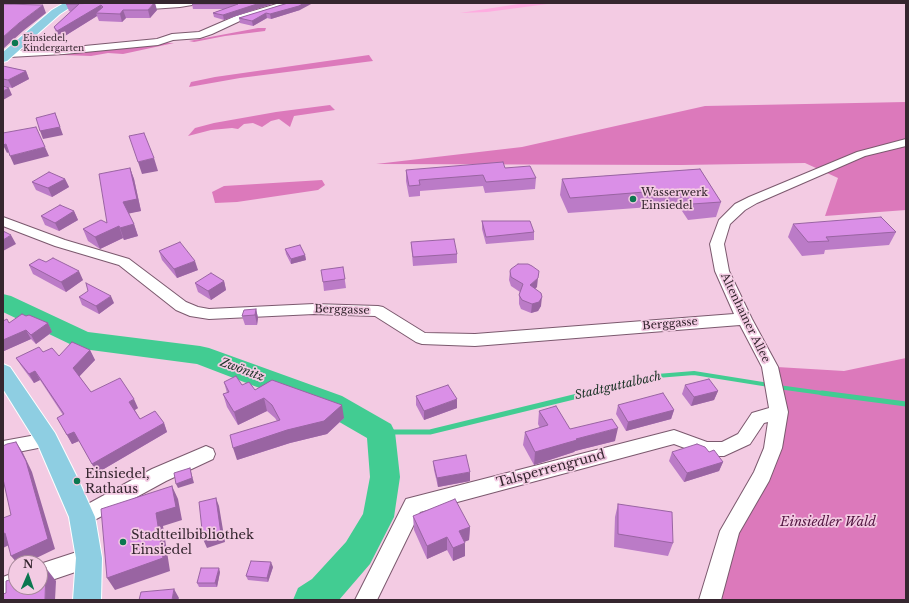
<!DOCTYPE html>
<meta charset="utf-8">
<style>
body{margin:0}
#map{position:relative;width:909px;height:603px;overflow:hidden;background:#f3cbe3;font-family:"Libre Baskerville",serif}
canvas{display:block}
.frame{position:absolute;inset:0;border:4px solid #35262f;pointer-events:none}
.north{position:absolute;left:8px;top:555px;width:40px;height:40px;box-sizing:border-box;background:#f3cbe3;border:1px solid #a7899b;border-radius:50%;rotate:2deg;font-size:11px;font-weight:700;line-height:16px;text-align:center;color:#35262f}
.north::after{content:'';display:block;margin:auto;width:14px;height:18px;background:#0c7750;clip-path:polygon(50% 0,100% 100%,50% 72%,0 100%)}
</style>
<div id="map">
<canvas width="909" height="603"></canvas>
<div class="frame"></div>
<div class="north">N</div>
</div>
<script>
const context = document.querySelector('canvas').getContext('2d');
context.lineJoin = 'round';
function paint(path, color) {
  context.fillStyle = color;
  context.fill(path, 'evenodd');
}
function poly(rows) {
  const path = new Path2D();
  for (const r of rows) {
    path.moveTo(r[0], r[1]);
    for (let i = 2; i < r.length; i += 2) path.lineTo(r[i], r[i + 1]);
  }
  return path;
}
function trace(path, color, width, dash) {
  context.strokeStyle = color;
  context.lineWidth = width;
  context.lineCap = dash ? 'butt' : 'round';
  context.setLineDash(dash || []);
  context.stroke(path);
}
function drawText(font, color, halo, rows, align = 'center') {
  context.font = font + ' "Libre Baskerville",serif';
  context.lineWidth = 3.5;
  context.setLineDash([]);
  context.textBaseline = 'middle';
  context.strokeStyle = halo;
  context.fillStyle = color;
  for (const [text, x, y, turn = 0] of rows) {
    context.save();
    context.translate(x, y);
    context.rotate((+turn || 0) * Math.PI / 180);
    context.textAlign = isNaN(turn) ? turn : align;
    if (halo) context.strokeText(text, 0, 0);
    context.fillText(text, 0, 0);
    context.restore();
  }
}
paint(poly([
 [525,3,555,3,487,12,460,13]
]), '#feace0');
paint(poly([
 [258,28,266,28,265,31,225,36,194,42,189,41],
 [166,43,174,43,123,54,108,53,91,56,62,55,65,53],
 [369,55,373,61,240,78,189,87,191,82,215,77],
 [906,102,906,210,825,216,838,178,805,163,682,165,376,164,522,147,705,106],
 [330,105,335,110,294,116,290,127,279,119,271,121,262,127,253,123,244,124,238,129,232,128,211,130,188,136,195,128,214,123,276,112],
 [322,180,325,185,318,190,237,202,215,203,212,192,224,186],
 [906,358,906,600,720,600,727,554,763,479,777,367,844,371]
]), '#dc79bb');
trace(poly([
 [778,387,829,394],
 [586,394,657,376,694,373,769,385]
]), '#42cc92', 4);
trace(poly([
 [822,393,906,404],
 [381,432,430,432,590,393]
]), '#42cc92', 5);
paint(poly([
 [3,294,11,296,88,332,200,346,209,348,342,396,391,424,395,432,400,477,394,517,370,564,339,600,293,600,298,588,312,579,346,542,363,514,370,477,367,438,322,412,197,364,83,349,74,346,3,312,3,294]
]), '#42cc92');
const minor = poly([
 [169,3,193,3,192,5,180,7,136,10,132,7,136,4,169,3],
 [280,3,293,3,292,5,242,20,212,34,200,38,173,40,158,45,64,54,9,57,4,54,9,51,64,48,157,39,172,34,199,32,236,16,280,3],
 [906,139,906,146,865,156,757,203,745,210,730,224,724,244,729,271,752,319,778,367,788,412,782,448,769,481,739,533,721,600,699,600,720,531,754,472,764,448,768,422,764,423,750,444,724,456,706,456,674,444,420,512,377,600,355,600,406,499,674,430,707,442,722,442,738,434,752,413,769,408,762,367,740,325,475,346,422,344,416,342,375,316,314,314,209,319,190,316,176,310,119,265,55,246,3,226,3,217,65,240,129,259,186,302,198,307,209,309,314,304,378,306,383,307,425,333,475,334,734,314,715,271,710,244,719,220,735,204,749,197,857,152,906,139],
 [47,433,53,435,56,440,53,445,3,455,3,441,47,433],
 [206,446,213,449,215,454,213,459,166,481,89,523,82,526,75,523,72,517,75,511,152,469,206,446],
 [89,548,96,551,99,558,96,565,40,584,40,564,89,548],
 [16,572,16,587,24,587,24,589,3,597,3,577,16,572]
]);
const major = poly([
 [64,3,77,3,60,14,7,61,3,62,3,52,52,10,64,3],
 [3,364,10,367,55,433,78,479,95,517,102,558,101,600,73,600,76,558,69,517,38,445,3,389,3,364]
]);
trace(minor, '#7b596e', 2);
trace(major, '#fff', 2);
paint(minor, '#fff');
paint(major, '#8ecee2');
paint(poly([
 [103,3,157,10,150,18,126,18,122,22,99,21,97,16,60,39,57,35,54,27,71,12,69,11,66,4],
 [195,3,275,3,224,20,214,17,213,13,224,9,193,9,192,4],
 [288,3,300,10,271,19,267,18,253,26,240,23,239,18],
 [3,66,26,71,29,79,12,88,3,86],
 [130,168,134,179,141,211,128,213,134,224,138,236,124,240,123,238,100,249,88,241,83,229,107,223],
 [700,169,721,202,716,217,688,220,678,205,568,213,560,195,562,179],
 [406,170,536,178,535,189,485,193,483,186,420,191,420,196,409,197,406,181],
 [65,179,69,187,52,197,36,190,32,182],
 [74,211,78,220,59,231,45,225,41,216],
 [482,221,534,232,534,240,486,244,482,229],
 [793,224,896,232,889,245,825,250,824,254,802,256,788,237],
 [411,242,457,254,457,263,413,266],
 [285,249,305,255,306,260,291,264,286,254],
 [159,251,198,270,177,278,162,260],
 [46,262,83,280,66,292,33,274,29,265],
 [343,267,346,288,324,291,323,282],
 [510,271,537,287,535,288,541,306,538,311,531,313,521,309,519,304,519,295,520,292,511,286,509,280],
 [224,281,226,290,211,300,198,292,195,283],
 [79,297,114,303,99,314,82,305],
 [256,309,258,318,257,325,245,325,242,316],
 [26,316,48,323,52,332,36,344,31,339,4,351,3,349,3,321,9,323],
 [90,350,95,360,79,376,91,392,138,408,135,410,140,419,164,423,167,432,97,473,79,441,72,444,57,418,63,415,40,380,34,383,22,367,16,358,43,352,59,356],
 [224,382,242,385,255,390,344,418,327,434,290,443,237,460,277,421,275,418,267,411,238,425,227,407,223,394,227,393],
 [685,385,718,391,714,400,691,406,682,394],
 [416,396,457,408,424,420,416,405],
 [618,405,674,410,671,419,626,431,616,414],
 [539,411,570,429,615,441,575,451,574,452,534,465,523,445,525,432,540,428,538,424],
 [672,452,709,452,723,462,719,471,684,482,669,461],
 [433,461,470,481,438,487,434,470],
 [618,504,673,543,668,556,614,547,615,517],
 [413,516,470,527,469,540,464,542,465,556,453,561,447,550,427,559,414,530],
 [273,567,268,582,248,580,246,576],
 [220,572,217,587,199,587,197,583]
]), '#bb7bc7');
paint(poly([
 [3,3,17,3,3,8],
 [154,3,155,3,157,10,150,18,148,10],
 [260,3,275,3,224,20,223,15],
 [304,3,313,3,300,10,271,19,270,14],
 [43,5,46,13,23,31,3,49,3,37,19,23],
 [101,5,103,13,96,13,97,16,60,39,57,31],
 [123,10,126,18,122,22,120,14],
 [266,13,267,18,253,26,252,21],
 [26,71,29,79,12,88,8,80],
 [9,88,12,95,3,100,3,91],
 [55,113,63,135,43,139,40,131],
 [6,144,9,152,7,153,3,145],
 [45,147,49,156,14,165,10,156],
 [154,158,158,171,142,174,138,162],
 [130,168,134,179,141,211,127,214,123,202],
 [65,179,69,187,52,197,48,188],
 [74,211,78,220,59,231,55,223],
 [134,224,138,236,124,240,120,228],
 [119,226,123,238,100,249,95,237],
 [11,235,16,244,3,251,3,240],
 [305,255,306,260,291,264,291,259],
 [195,261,198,270,177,278,174,269],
 [79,271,83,280,66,292,61,282],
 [538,278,537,287,530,294,530,285],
 [224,281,226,290,211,300,208,291],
 [111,296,114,303,99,314,96,306],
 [542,297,541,306,538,311,531,313,532,304],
 [256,309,258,318,257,325,255,315],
 [48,323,52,332,36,344,31,335],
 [26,330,31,339,4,351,3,349,3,340],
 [90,350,95,360,78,378,73,368],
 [35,371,40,380,34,383,29,374],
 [718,391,714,400,691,406,694,397],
 [264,398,267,411,238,425,234,412],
 [134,399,138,408,133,411,129,402],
 [457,399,457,408,424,420,424,411],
 [342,405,344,418,327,434,290,443,237,460,233,448],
 [674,410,671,419,626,431,628,422],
 [164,423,167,432,97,473,92,464],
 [618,428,615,441,575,451,574,452,534,465,535,452,576,439],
 [74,432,79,441,72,444,67,435],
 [16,442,23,453,32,472,55,549,26,563,17,563,11,556],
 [723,462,719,471,684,482,687,473],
 [190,468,191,472,194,483,178,488,176,484],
 [470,472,470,481,438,487,437,478],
 [172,486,178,499,182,520,163,526,170,571,115,590,107,578,156,513],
 [216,498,219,506,225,542,207,548,203,539],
 [470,527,469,540,459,544,459,531],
 [5,533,13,543,3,548,3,534],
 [447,537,447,550,427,559,427,546],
 [465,543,465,556,453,561,453,548],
 [271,562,273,567,268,582,267,578],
 [46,568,56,581,55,600,45,600],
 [219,568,220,572,217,587,215,583],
 [174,589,179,598,178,600,172,600]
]), '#9964a2');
const building = poly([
 [103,3,154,3,148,10,123,10,120,14,96,13,103,7,101,5,57,31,54,27,79,4,66,4,103,3],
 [195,3,260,3,223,15,213,13,238,4,192,4,195,3],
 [288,3,304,3,299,6,270,14,266,13,252,21,239,18,288,3],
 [3,4,43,5,19,23,3,37,3,4],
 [3,66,26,71,8,80,3,79,3,66],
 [3,86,9,88,3,91,3,86],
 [55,113,60,127,40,131,36,118,55,113],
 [36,127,45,147,10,156,6,144,3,145,3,133,36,127],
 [144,133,154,158,138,162,129,136,144,133],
 [503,162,505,168,530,166,536,178,486,182,483,175,419,180,420,185,409,186,406,170,503,162],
 [130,168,137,199,123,202,134,224,120,228,119,226,95,237,83,229,101,220,107,223,99,174,130,168],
 [700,169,721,202,692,204,682,189,570,198,562,179,700,169],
 [49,172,65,179,48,188,32,182,49,172],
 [60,205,74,211,55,223,41,216,60,205],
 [881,217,896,232,826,237,829,241,808,242,793,224,881,217],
 [482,221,530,221,534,232,486,237,482,221],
 [3,231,11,235,3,240,3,231],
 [454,239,457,254,413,257,411,242,454,239],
 [180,242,195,261,174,269,159,251,180,242],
 [300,245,305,255,291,259,285,249,300,245],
 [53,258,79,271,61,282,29,265,39,259,46,262,53,258],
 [518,264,528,264,532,266,539,271,538,278,530,285,541,293,542,297,539,302,532,304,522,300,519,295,523,284,511,277,510,271,511,269,518,264],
 [343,267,345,279,323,282,321,270,343,267],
 [211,273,224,281,208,291,195,283,211,273],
 [86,283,111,296,96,306,79,297,88,291,86,283],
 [256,309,255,315,242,316,244,310,256,309],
 [22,314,26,316,29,315,48,323,31,335,26,330,3,340,3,321,7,319,9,323,22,314],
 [72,342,90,350,73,368,91,392,120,378,134,399,129,402,140,419,155,411,164,423,92,464,74,432,67,435,57,418,64,414,35,371,29,374,16,358,39,347,43,352,52,348,59,356,72,342],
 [236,376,242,385,249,382,255,390,272,380,342,405,324,421,287,430,233,448,230,435,280,420,272,405,264,398,234,412,223,394,229,392,224,382,236,376],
 [709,379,718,391,694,397,685,385,709,379],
 [448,385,457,399,424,411,416,396,448,385],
 [663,393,674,410,628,422,618,405,663,393],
 [556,406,570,429,612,419,618,428,576,439,577,440,535,452,525,432,548,425,539,411,556,406],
 [16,442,26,461,48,539,11,556,5,533,3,534,3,518,11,515,3,479,3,446,7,444,16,442],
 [697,444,705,447,709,452,714,450,723,462,687,473,672,452,697,444],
 [466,455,470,472,437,478,433,461,466,455],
 [190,468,192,478,176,484,174,473,190,468],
 [172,486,176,507,156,513,163,558,107,578,101,509,172,486],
 [216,498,221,534,203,539,199,502,216,498],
 [455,499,470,527,459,531,465,543,453,548,447,537,427,546,413,516,455,499],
 [618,504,672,512,673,543,618,534,618,504],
 [251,561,271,562,267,578,246,576,251,561],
 [46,568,45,600,3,600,3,594,6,593,6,581,16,578,16,587,40,587,40,570,46,568],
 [201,568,219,568,215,583,197,583,201,568],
 [174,589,172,600,139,600,141,592,174,589]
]);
paint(building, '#da8fe7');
trace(building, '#9964a2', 1);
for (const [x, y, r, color] of [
 [15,43,4,"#0c7750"],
 [633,199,4,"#0c7750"],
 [77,481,4,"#0c7750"],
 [123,542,4,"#0c7750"]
]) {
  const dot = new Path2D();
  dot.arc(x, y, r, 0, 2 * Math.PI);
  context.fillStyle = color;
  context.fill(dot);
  trace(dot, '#f3cbe3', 1.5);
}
drawText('9px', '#35262f', '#f3cbe3', [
 ["Einsiedel,",23,38],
 ["Kindergarten",23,48]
], 'left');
drawText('11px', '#35262f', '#f3cbe3', [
 ["Wasserwerk",641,193],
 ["Einsiedel",641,206]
], 'left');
drawText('11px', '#35262f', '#f3cbe3', [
 ["Berggasse",342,310,2],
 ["Altenhainer Allee",745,318,64],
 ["Berggasse",670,324,-5]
]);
drawText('italic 12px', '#1e3429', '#f3cbe3', [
 ["Zwönitz",242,370,20],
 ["Stadtguttalbach",618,386,-13]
]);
drawText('13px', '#35262f', '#f3cbe3', [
 ["Talsperrengrund",551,469,-15]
]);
drawText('13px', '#35262f', '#f3cbe3', [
 ["Einsiedel,",85,474],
 ["Rathaus",85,489],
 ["Stadtteilbibliothek",131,535],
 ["Einsiedel",131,550]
], 'left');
drawText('italic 13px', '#51143f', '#f3cbe3', [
 ["Einsiedler Wald",828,522]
]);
</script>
